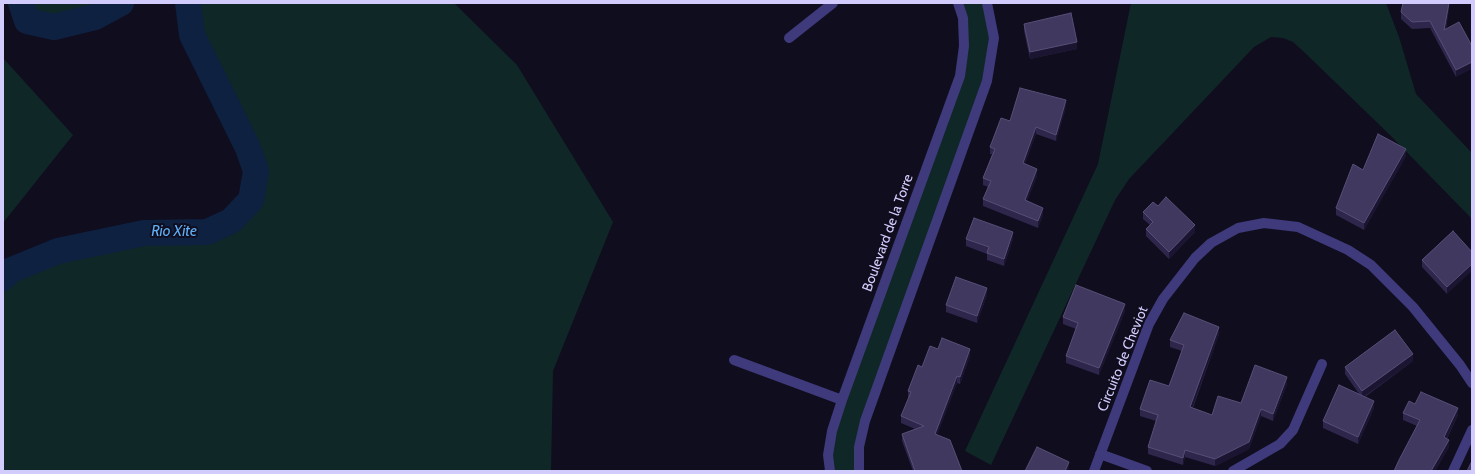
<!DOCTYPE html>
<style>
body{margin:0}
#map{position:relative;width:1475px;height:474px;overflow:hidden;background:#100d1e;font-family:Cabin,sans-serif}
canvas{display:block}
.frame{position:absolute;inset:0;border:4px solid #d2ccfd;pointer-events:none}
</style>
<div id="map">
<canvas width="1475" height="474"></canvas>
<div class="frame"></div>
</div>
<script>
const context = document.querySelector('canvas').getContext('2d');
context.lineJoin = 'round';
function paint(path, color) {
  context.fillStyle = color;
  context.fill(path, 'evenodd');
}
function poly(rows) {
  const path = new Path2D();
  for (const r of rows) {
    path.moveTo(r[0], r[1]);
    for (let i = 2; i < r.length; i += 2) path.lineTo(r[i], r[i + 1]);
  }
  return path;
}
function trace(path, color, width, dash) {
  context.strokeStyle = color;
  context.lineWidth = width;
  context.lineCap = dash ? 'butt' : 'round';
  context.setLineDash(dash || []);
  context.stroke(path);
}
function drawText(font, color, halo, rows, align = 'center') {
  context.font = font + ' Cabin,sans-serif';
  context.lineWidth = 4;
  context.setLineDash([]);
  context.textBaseline = 'middle';
  context.strokeStyle = halo;
  context.fillStyle = color;
  for (const [text, x, y, turn = 0] of rows) {
    context.save();
    context.translate(x, y);
    context.rotate((+turn || 0) * Math.PI / 180);
    context.textAlign = isNaN(turn) ? turn : align;
    if (halo) context.strokeText(text, 0, 0);
    context.fillText(text, 0, 0);
    context.restore();
  }
}
paint(poly([
 [21,3,121,3,95,17,54,27,27,21],
 [188,3,454,3,517,65,613,222,553,371,551,471,3,471,3,278,9,271,58,251,144,233,207,232,231,221,251,199,256,171,248,148,192,35],
 [958,3,987,3,992,58,865,421,859,471,830,471,832,431,960,76],
 [1131,3,1386,3,1399,37,1416,94,1472,153,1472,219,1391,136,1304,52,1293,42,1283,38,1271,37,1254,47,1129,179,1115,200,991,465,965,451,1098,164],
 [3,58,73,135,3,223]
]), '#102727');
trace(poly([
 [21,3,27,21,54,27,95,17,121,3],
 [3,278,9,271,58,251,144,233,207,232,231,221,251,200,256,171,248,148,192,35,188,3]
]), '#0e2141', 26);
trace(poly([
 [789,38,833,3],
 [734,360,842,400],
 [1100,454,1147,471],
 [830,471,828,455,832,431,842,400,960,76,964,46,963,18,958,3],
 [859,471,859,447,865,421,987,81,994,38,987,3],
 [1094,471,1149,324,1163,299,1195,258,1211,243,1238,228,1264,223,1298,227,1348,250,1371,265,1413,307,1460,365,1472,383],
 [1233,471,1280,444,1293,430,1322,364],
 [1453,471,1472,430]
]), '#3e3a7b', 10);
paint(poly([
 [1449,8,1446,29,1472,46,1456,77,1430,28,1412,29,1401,19,1401,12],
 [1024,24,1077,49,1030,59,1024,31],
 [1066,107,1056,141,1036,134,1025,164,1037,176,1027,201,1043,215,1038,228,983,206,983,199,988,187,983,185,983,178,992,154,990,154,990,147],
 [1406,156,1364,230,1336,215,1336,208,1363,170],
 [1158,206,1195,232,1169,259,1146,236,1146,229,1150,225,1143,219,1143,212],
 [1453,231,1447,294,1422,267,1422,260],
 [966,239,1013,239,1004,266,987,260,987,254,966,246],
 [987,295,977,323,946,312,946,305],
 [1125,311,1099,375,1066,363,1066,356,1076,329,1063,324,1063,317],
 [1219,334,1193,408,1212,415,1241,403,1287,384,1273,421,1261,416,1249,449,1215,466,1185,457,1183,465,1148,454,1148,447,1156,421,1140,416,1140,409,1169,386,1182,351,1170,347,1170,340],
 [938,349,970,356,960,384,957,383,937,435,962,471,913,471,902,441,902,434,915,429,901,423,901,416,909,398,908,398,908,391,922,367],
 [1413,361,1365,397,1374,408,1358,444,1323,428,1323,421,1359,394,1345,374,1345,367],
 [1415,404,1458,415,1447,439,1449,447,1435,471,1394,471,1417,426,1403,420,1403,413]
]), '#2e264b');
paint(poly([
 [1449,3,1449,8,1444,36,1444,30],
 [1077,42,1077,49,1030,59,1030,52],
 [1472,62,1472,69,1456,77,1456,70],
 [1066,100,1066,107,1056,141,1056,135],
 [1036,127,1036,134,1023,170,1023,163],
 [1406,149,1406,156,1364,230,1364,223],
 [1037,169,1037,176,1025,207,1025,200],
 [1043,208,1043,215,1038,228,1038,221],
 [1195,225,1195,232,1169,259,1169,252],
 [1013,232,1013,239,1004,266,1004,259],
 [1472,264,1472,271,1447,294,1447,287],
 [987,288,987,295,977,323,977,316],
 [1125,304,1125,311,1099,375,1099,368],
 [1219,327,1219,334,1190,414,1190,407],
 [970,349,970,356,960,384,960,377],
 [1413,354,1413,361,1362,398,1362,391],
 [957,376,957,383,935,441,935,434],
 [1287,377,1287,384,1273,421,1273,414],
 [1374,401,1374,408,1358,444,1358,437],
 [1458,408,1458,415,1444,444,1444,437],
 [1261,409,1261,416,1249,449,1215,466,1215,459],
 [1449,440,1449,447,1435,471,1431,471],
 [1185,450,1185,457,1183,465,1183,458],
 [1069,462,1069,469,1068,471,1065,471]
]), '#1b1531');
const building = poly([
 [1403,3,1449,3,1444,30,1459,22,1472,46,1472,62,1456,70,1430,21,1412,22,1401,12,1403,3],
 [1071,13,1077,42,1030,52,1024,24,1071,13],
 [1020,88,1066,100,1056,135,1036,127,1023,163,1037,169,1025,200,1043,208,1038,221,983,199,991,181,983,178,995,149,990,147,1001,118,1010,121,1020,88],
 [1378,134,1406,149,1364,223,1336,208,1353,164,1363,170,1378,134],
 [1166,197,1195,225,1169,252,1146,229,1153,222,1143,212,1153,202,1158,206,1166,197],
 [974,218,1013,232,1004,259,987,253,989,247,966,239,974,218],
 [1453,231,1472,252,1472,264,1447,287,1422,260,1453,231],
 [956,277,987,288,977,316,946,305,956,277],
 [1076,285,1125,304,1099,368,1066,356,1078,323,1063,317,1076,285],
 [1184,313,1219,327,1190,407,1212,415,1218,396,1241,403,1255,365,1287,377,1273,414,1261,409,1249,442,1215,459,1185,450,1183,458,1148,447,1158,415,1140,409,1150,380,1169,386,1184,345,1170,340,1184,313],
 [1395,330,1413,354,1362,391,1345,367,1395,330],
 [942,338,970,349,960,377,957,376,935,434,950,440,962,471,915,471,902,434,924,426,901,416,911,392,908,391,918,365,922,367,930,346,938,349,942,338],
 [1339,385,1374,401,1358,437,1323,421,1339,385],
 [1421,392,1458,408,1444,437,1449,440,1431,471,1394,471,1399,460,1420,420,1403,413,1409,401,1415,404,1421,392],
 [1037,447,1069,462,1065,471,1025,471,1037,447],
 [1472,461,1472,471,1467,471,1472,461]
]);
paint(building, '#40385e');
trace(building, '#574f77', 1);
drawText('14px', '#d2ccfd', '#100d1e', [
 ["Boulevard de la Torre",888,233,-70],
 ["Circuito de Cheviot",1123,359,-68]
]);
drawText('italic 15px', '#5faff7', '#100d1e', [
 ["Rio Xite",174,232]
]);
</script>
